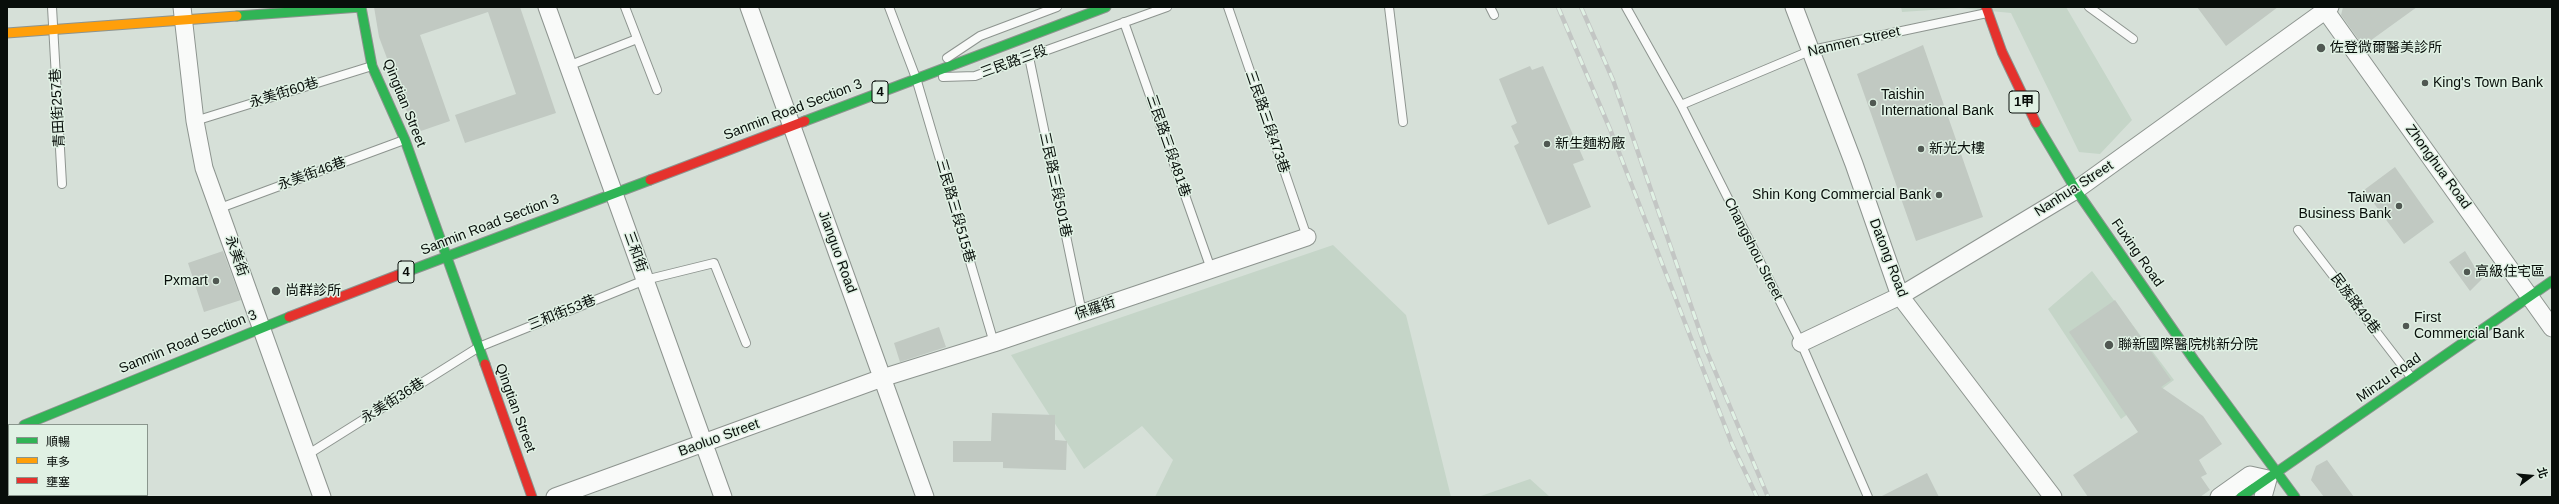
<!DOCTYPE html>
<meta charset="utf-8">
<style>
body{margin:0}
#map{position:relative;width:2559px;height:504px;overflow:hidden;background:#d6e0d8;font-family:Arial,"Noto Sans TC",sans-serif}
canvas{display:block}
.frame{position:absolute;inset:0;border:8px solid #080e0a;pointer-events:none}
.legend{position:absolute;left:8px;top:424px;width:140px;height:72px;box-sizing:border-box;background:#e0f1e4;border:1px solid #8a968d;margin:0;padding:5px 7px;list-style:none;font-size:12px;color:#080e0a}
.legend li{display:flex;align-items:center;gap:8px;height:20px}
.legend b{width:20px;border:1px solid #8a968d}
.north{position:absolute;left:2511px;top:456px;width:40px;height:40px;-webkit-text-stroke:3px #e0f1e4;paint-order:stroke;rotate:74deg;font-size:11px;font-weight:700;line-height:16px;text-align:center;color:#080e0a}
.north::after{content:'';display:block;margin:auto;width:14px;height:18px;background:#080e0a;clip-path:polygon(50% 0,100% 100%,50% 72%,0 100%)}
</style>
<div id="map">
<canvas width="2559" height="504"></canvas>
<div class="frame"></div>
<ul class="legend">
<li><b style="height:5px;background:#30b455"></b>順暢</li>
<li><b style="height:5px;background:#ff9f0a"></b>車多</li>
<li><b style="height:5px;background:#e5322d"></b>壅塞</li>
</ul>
<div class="north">北</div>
</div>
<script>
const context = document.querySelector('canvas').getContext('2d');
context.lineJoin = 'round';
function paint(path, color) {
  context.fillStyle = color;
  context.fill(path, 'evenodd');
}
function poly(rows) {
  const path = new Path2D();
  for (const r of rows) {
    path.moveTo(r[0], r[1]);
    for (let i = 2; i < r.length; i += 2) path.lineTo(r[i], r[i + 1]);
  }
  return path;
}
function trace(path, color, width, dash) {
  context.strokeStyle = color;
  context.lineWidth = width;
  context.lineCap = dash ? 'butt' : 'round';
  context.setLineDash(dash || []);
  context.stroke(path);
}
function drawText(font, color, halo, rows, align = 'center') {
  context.font = font + ' Arial,"Noto Sans TC",sans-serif';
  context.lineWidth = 3;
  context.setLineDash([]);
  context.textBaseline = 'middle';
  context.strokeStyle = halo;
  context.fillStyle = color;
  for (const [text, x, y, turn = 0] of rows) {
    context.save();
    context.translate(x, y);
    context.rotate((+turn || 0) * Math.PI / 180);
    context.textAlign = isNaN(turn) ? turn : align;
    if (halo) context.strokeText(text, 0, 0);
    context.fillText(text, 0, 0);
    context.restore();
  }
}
paint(poly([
 [1901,7,2066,7,2132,120,2100,154,2079,152,2011,13,1960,8,1902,12],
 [1333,245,1406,315,1451,497,1155,497,1173,460,1142,426,1084,469,1011,355],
 [2092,271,2174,380,2121,419,2048,309],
 [1530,479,1550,497,1478,497]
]), '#c5d5c8');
paint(poly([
 [374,7,520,7,556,113,465,143,455,115,516,94,488,12,420,35,450,121,415,133,379,37],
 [2197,7,2278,7,2226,46],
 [2343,7,2417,7,2363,46,2341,15],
 [1923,45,1983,217,1916,241,1857,74],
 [1530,66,1532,70,1543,66,1584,160,1573,164,1591,207,1548,225,1514,146,1519,143,1511,126,1517,123,1499,79],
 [2395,167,2434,222,2404,244,2364,190],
 [223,251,241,300,204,312,188,263],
 [2465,251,2482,279,2470,291,2449,262],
 [2115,300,2171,380,2161,387,2203,416,2222,444,2199,460,2207,474,2201,477,2210,490,2200,497,2088,497,2073,475,2138,432,2069,332],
 [939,327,946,347,900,362,894,343],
 [992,413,1055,415,1055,440,1067,441,1066,470,1003,468,1003,462,953,462,953,441,991,441],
 [2327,460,2354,497,2324,497,2311,480,2316,466],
 [1927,473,1939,497,1880,497]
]), '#c1c9c2');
const lane = poly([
 [52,7,62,184],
 [625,7,657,90],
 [889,7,916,78,994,343],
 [1228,7,1307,237],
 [1389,7,1403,122],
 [1490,7,1494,15],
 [1626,7,1681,105,1801,343,1868,497],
 [2089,7,2133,39],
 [1124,22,1211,269],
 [1029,57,1082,313],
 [947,58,980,36,1057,7],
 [568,66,637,39],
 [943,77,975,76,1167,7],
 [1681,105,1812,50,1987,13],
 [195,121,372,66],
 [220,208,404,140],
 [2298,230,2411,377],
 [307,455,479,347,645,280,714,263,746,343]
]);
const street = poly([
 [182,7,195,121,204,168,322,497],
 [547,7,723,497],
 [749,7,925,497],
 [1794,7,1854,164,1900,296,2053,497],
 [2323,7,2552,328],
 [1801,343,1900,296,2076,190,2330,7],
 [555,497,882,378,994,343,1307,237],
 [2219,497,2250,475,2268,479,2263,497]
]);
const fast = poly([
 [237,16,361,7,372,66,405,140,485,364],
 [805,121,1106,7],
 [2036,123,2076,190,2194,360,2295,497],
 [398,275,650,180],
 [24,425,289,317],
 [2241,497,2552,281]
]);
const slow = poly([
 [7,33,237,16],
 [7,432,9,431]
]);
const jam = poly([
 [1986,7,2002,52,2036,123],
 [650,180,805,121],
 [289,317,398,275],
 [485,364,532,497]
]);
trace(lane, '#8d948f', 10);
trace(street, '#8d948f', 19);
trace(fast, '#8d948f', 11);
trace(slow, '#8d948f', 11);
trace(jam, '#8d948f', 11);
trace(lane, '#f9faf9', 8);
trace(street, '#f9faf9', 17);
trace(fast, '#30b455', 9);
trace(slow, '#ff9f0a', 9);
trace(jam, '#e5322d', 9);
const rail = poly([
 [1558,7,1610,129,1732,444,1757,497],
 [1581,7,1613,80,1707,352,1768,497]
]);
trace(rail, '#c3c6c4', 4.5);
trace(rail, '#e0f1e4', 3, [9]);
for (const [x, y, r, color] of [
 [2321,48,5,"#505852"],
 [2425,83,4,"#505852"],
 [1873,103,4,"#505852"],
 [1547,144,4,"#505852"],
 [1921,149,4,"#505852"],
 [1939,195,4,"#505852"],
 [2399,206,4,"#505852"],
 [2467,272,4,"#505852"],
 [216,281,4,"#505852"],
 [276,291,5,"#505852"],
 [2406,326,4,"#505852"],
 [2109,345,5,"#505852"]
]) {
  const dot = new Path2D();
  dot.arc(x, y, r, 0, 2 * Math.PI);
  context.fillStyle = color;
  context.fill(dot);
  trace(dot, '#e0f1e4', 1.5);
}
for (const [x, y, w] of [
 [880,92,16],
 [2024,102,30],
 [406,272,16]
]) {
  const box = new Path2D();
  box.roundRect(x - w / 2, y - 11, w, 22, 3);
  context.fillStyle = '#e0f1e4';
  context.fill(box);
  trace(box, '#080e0a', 1);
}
drawText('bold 13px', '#080e0a', null, [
 ["4",880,92],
 ["1甲",2024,102],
 ["4",406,272]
]);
drawText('14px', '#080e0a', '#e0f1e4', [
 ["Nanmen Street",1854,42,-13],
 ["三民路三段",1014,62,-20],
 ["永美街60巷",284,93,-17],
 ["Qingtian Street",404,103,68],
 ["青田街257巷",58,108,-93],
 ["Sanmin Road Section 3",793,110,-21],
 ["三民路三段473巷",1267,122,71],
 ["三民路三段481巷",1168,146,71],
 ["Zhonghua Road",2438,167,54],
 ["永美街46巷",312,174,-20],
 ["三民路三段501巷",1055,185,78],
 ["Nanhua Street",2074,189,-33],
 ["三民路三段515巷",955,211,74],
 ["Sanmin Road Section 3",490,225,-21],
 ["Changshou Street",1753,249,63],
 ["三和街",635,252,70],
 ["Jianguo Road",837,252,70],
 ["Fuxing Road",2137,253,55],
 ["永美街",236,256,71],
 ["Datong Road",1888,258,69],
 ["民族路49巷",2355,304,53],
 ["保羅街",1095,309,-19],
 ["三和街53巷",562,313,-22],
 ["Sanmin Road Section 3",188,342,-22],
 ["Minzu Road",2389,378,-35],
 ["永美街36巷",393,401,-32],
 ["Qingtian Street",515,408,70],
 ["Baoluo Street",719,438,-20]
]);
drawText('14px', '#080e0a', '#e0f1e4', [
 ["佐登微爾醫美診所",2330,48],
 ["King's Town Bank",2433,83],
 ["Taishin",1881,95],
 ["International Bank",1881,111],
 ["新生麵粉廠",1555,144],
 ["新光大樓",1929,149],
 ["Shin Kong Commercial Bank",1931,195,"right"],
 ["Taiwan",2391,198,"right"],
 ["Business Bank",2391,214,"right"],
 ["高級住宅區",2475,272],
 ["Pxmart",208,281,"right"],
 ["尚群診所",285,291],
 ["First",2414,318],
 ["Commercial Bank",2414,334],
 ["聯新國際醫院桃新分院",2118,345]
], 'left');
</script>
